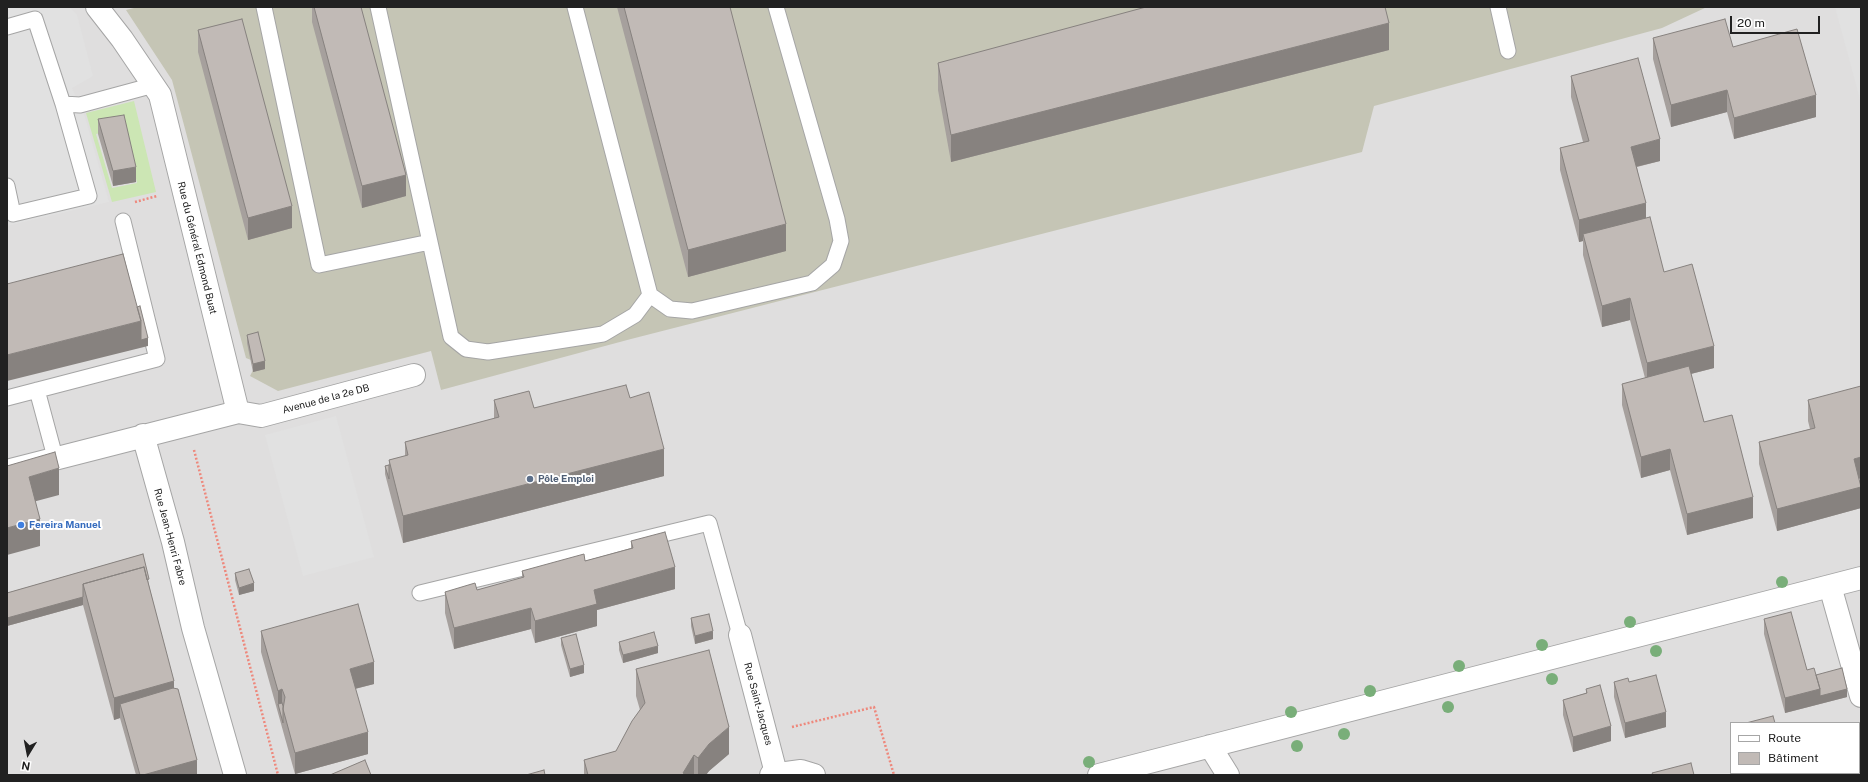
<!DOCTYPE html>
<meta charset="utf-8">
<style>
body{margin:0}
#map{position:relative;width:1868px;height:782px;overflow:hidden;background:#f1eee9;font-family:"Public Sans",sans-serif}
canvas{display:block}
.frame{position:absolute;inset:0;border:8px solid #212121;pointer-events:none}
.legend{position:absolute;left:1730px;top:722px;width:130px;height:52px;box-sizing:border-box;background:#fff;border:1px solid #a6a6a6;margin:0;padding:5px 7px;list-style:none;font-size:12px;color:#212121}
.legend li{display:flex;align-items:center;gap:8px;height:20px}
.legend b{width:20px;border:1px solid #a6a6a6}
.north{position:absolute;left:8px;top:734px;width:40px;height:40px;-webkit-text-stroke:3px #fff;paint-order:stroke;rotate:190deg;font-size:11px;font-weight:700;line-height:16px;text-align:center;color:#212121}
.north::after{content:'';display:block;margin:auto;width:14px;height:18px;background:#212121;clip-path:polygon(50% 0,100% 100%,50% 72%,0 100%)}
.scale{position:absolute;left:1730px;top:16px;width:90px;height:18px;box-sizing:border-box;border:2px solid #212121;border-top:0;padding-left:5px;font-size:12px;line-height:14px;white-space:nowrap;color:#212121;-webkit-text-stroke:3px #fff;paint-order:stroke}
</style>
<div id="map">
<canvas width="1868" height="782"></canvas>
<div class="frame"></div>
<ul class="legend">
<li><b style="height:5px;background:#fff"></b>Route</li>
<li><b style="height:11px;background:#c1bab6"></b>Bâtiment</li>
</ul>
<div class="north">N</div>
<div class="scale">20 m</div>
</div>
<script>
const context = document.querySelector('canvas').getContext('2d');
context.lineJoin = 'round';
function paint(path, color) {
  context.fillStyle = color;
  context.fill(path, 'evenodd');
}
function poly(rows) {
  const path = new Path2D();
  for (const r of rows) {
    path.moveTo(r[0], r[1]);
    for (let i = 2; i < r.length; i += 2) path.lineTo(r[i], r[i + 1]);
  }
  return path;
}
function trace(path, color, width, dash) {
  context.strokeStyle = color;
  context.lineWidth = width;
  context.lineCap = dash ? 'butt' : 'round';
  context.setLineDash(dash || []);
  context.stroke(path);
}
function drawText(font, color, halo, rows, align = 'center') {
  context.font = font + ' "Public Sans",sans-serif';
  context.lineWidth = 4;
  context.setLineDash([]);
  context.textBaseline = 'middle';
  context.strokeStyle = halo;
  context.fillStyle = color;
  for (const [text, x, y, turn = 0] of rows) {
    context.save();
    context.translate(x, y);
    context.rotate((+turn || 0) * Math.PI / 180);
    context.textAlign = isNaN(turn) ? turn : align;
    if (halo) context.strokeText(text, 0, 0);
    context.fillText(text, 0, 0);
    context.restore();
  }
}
paint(poly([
 [7,7,1861,7,1861,775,7,775],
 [1731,723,1859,723,1859,773,1731,773]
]), '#dfdede');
paint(poly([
 [138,7,1707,7,1662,28,1374,106,1362,152,631,339,441,390,431,351,278,391,250,376,253,370,251,360,246,358,172,80,126,10]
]), '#c5c5b5');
paint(poly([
 [134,101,156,192,112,202,86,113],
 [125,128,137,183,112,188,96,134]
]), '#cce6b4');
paint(poly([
 [7,7,70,7,77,15,93,76,72,88,85,117,109,202,7,226],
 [1835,7,1861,7,1861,103],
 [336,416,374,557,303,576,265,435]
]), '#e1e1e1');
const lane = poly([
 [264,7,319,265,430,242],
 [378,7,451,337,466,349,488,352,603,334,635,315,650,295],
 [575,7,650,295,670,309,692,311,812,283,833,265,841,241,837,219,776,7],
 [1498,7,1508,51],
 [7,27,35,19,63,104,89,196,13,214,7,186],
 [63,104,80,105,154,85],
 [37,390,55,457],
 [7,398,157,359,123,221],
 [420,593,709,523,740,635]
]);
const street = poly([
 [97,7,122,39,160,95,238,412],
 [143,435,173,542,193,628,235,775],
 [7,471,238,412,261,416,414,375],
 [1830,586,1861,696],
 [740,635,776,773],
 [1210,746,1228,775],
 [771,775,801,771,814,775],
 [1099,775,1861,578],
 [1850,775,1853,773]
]);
trace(lane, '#a5a5a5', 17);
trace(street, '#a5a5a5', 24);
trace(poly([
 [135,202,157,196],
 [194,450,278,775],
 [792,727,874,707,894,775]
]), '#ee887c', 2.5, [2, 2]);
trace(lane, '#fff', 15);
trace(street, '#fff', 22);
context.fillStyle = '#79ae79';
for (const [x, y] of [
 [1782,582],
 [1630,622],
 [1542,645],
 [1656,651],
 [1459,666],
 [1552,679],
 [1370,691],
 [1448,707],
 [1291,712],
 [1344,734],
 [1297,746],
 [1089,762]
]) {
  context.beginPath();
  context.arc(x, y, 6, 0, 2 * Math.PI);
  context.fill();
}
paint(poly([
 [312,7,361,7,406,196,362,208,312,22],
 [617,7,730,7,786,251,688,277],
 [198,30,292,228,248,240,198,52],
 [1653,38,1733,47,1816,117,1734,139,1727,112,1671,127,1653,59],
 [1389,50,951,162,938,90,938,63],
 [1571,76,1660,161,1637,167,1646,218,1664,272,1714,368,1691,374,1704,422,1753,518,1687,535,1670,470,1641,478,1622,405,1622,384,1645,378,1630,320,1602,327,1583,255,1583,241,1579,242,1560,170,1560,148,1583,142,1571,97],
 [1860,86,1861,86,1861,118,1860,113],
 [98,119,136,182,113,186,98,134],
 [247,335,265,369,253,372,247,343],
 [630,398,664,476,403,543,385,474,385,466,389,465,389,460,405,456,405,442,494,419,494,400,534,408],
 [1808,400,1861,478,1859,479,1861,486,1861,508,1777,531,1759,464,1759,442,1810,429,1808,421],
 [631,541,675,589,597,610,597,626,535,643,531,629,454,649,445,613,445,592,477,590,522,578,522,571,585,561,631,548],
 [143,554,149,585,174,688,197,775,136,775,120,718,114,720,83,605,7,626,7,593],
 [235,573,254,591,239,595,235,580],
 [691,618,713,639,695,644,691,626],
 [1764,619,1807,670,1816,675,1847,697,1785,713,1764,634],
 [261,631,374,684,355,689,368,754,295,774,261,652],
 [561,638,584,673,570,677,561,645],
 [619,642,658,653,623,663,619,650],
 [636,669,729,754,709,771,706,775,584,775,584,760,616,751,640,710,636,696],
 [1614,682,1629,682,1666,727,1625,738,1614,697],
 [1586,689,1611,741,1573,752,1563,715,1563,700,1586,693]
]), '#a6a09d');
paint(poly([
 [1389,23,1389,50,951,162,951,135],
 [1727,90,1727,112,1671,127,1671,105],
 [1816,95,1816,117,1734,139,1734,118],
 [1660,139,1660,161,1631,168,1631,147],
 [136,167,136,182,113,186,113,171],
 [406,175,406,196,362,208,362,186],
 [1646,203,1646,225,1583,234,1583,241,1579,242,1579,220],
 [292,206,292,228,248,240,248,218],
 [786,224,786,251,688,277,688,250],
 [1630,298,1630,320,1602,327,1602,306],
 [141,321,148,338,148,346,7,381,7,355],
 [1714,346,1714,368,1647,385,1647,363],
 [265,361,265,369,253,372,253,364],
 [664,449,664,476,403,543,403,516],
 [1670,449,1670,470,1641,478,1641,457],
 [1861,457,1861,478,1854,480,1854,459],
 [59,468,59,495,29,503,29,477],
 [1861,487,1861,508,1777,531,1777,509],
 [1753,497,1753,518,1687,535,1687,514],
 [40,519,40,546,7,555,7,528],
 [675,567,675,589,597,610,597,626,535,643,535,621,594,590],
 [254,583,254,591,239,595,239,588],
 [83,597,83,605,7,626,7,618],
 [531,608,531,629,454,649,454,628],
 [713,631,713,639,695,644,695,636],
 [658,646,658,653,623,663,623,655],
 [374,662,374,684,350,690,350,669],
 [584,665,584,673,570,677,570,669],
 [174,681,174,702,120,704,120,718,114,720,114,698],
 [282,689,282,710,278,704,278,691],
 [1820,689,1847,689,1847,697,1785,713,1785,698],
 [1666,712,1666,727,1625,738,1625,723],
 [1611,726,1611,741,1573,752,1573,737],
 [729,727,729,754,709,771,706,775,698,775,698,758,709,744],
 [368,732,368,754,295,774,295,753],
 [694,755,694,775,683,775,683,773],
 [197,760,197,775,143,775],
 [1748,773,1768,773,1763,774,1763,775,1748,775]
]), '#87827f');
const building = poly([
 [314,7,361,7,406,175,362,186,314,7],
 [624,7,730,7,786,224,688,250,624,7],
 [1146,7,1385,7,1389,23,951,135,938,63,1146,7],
 [242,19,292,206,248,218,198,30,242,19],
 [1725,19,1733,47,1797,29,1816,95,1734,118,1727,90,1671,105,1653,38,1725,19],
 [1638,58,1660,139,1631,147,1646,203,1579,220,1560,148,1589,141,1571,76,1638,58],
 [124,115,136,167,113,171,98,119,124,115],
 [1650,217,1664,272,1692,264,1714,346,1647,363,1630,298,1602,306,1583,234,1650,217],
 [123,254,141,321,7,355,7,284,123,254],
 [140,306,148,338,141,340,141,321,137,307,140,306],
 [258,332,265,361,253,364,247,335,258,332],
 [1689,366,1704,422,1732,415,1753,497,1687,514,1670,449,1641,457,1622,384,1689,366],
 [626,385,630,398,649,392,664,449,403,516,389,460,408,455,405,442,499,417,494,400,529,391,534,408,626,385],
 [1861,386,1861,457,1854,459,1861,487,1777,509,1759,442,1815,428,1808,400,1861,386],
 [55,452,59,468,29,477,40,519,7,528,7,466,55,452],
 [389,465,389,479,385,466,389,465],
 [665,532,675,567,594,590,597,604,535,621,531,608,454,628,445,592,475,583,477,590,524,577,522,571,584,554,585,561,633,548,631,541,665,532],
 [143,554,149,579,147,580,144,567,83,584,83,597,7,618,7,593,143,554],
 [144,567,174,681,114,698,83,584,144,567],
 [249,569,254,583,239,588,235,573,249,569],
 [358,604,374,662,350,669,368,732,295,753,283,709,285,697,282,689,278,691,261,631,358,604],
 [1791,612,1807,670,1814,668,1820,689,1785,698,1764,619,1791,612],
 [709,614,713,631,695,636,691,618,709,614],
 [654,632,658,646,623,655,619,642,654,632],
 [576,634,584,665,570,669,561,638,576,634],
 [709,650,729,727,709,744,698,758,694,755,683,773,686,775,588,775,584,760,616,751,632,721,645,703,636,669,709,650],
 [1842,668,1847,689,1820,696,1820,689,1816,675,1842,668],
 [1656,675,1666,712,1625,723,1614,682,1628,678,1629,682,1656,675],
 [1600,685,1611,726,1573,737,1563,700,1587,693,1586,689,1600,685],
 [173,688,178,689,197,760,143,775,140,775,120,704,173,688],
 [282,703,283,706,283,723,278,704,282,703],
 [1773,716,1775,723,1746,723,1773,716],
 [365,760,371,775,330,775,365,760],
 [1691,763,1694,775,1653,775,1652,773,1691,763],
 [544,770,545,775,526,775,544,770]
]);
paint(building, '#c1bab6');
trace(building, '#87827f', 1);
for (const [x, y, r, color] of [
 [530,479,4,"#5c6f8a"],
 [21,525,4,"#3f7fe0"]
]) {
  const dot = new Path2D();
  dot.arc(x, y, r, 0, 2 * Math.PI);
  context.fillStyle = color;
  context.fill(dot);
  trace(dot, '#fff', 1.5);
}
drawText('10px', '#212121', '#fff', [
 ["Rue du Général Edmond Buat",197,248,76],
 ["Avenue de la 2e DB",326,399,-15],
 ["Rue Jean-Henri Fabre",170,537,75],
 ["Rue Saint-Jacques",758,704,75]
]);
drawText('bold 10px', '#4e5e75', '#fff', [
 ["Pôle Emploi",538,479]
], 'left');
drawText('bold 10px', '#366cbe', '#fff', [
 ["Fereira Manuel",29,525]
], 'left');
</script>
